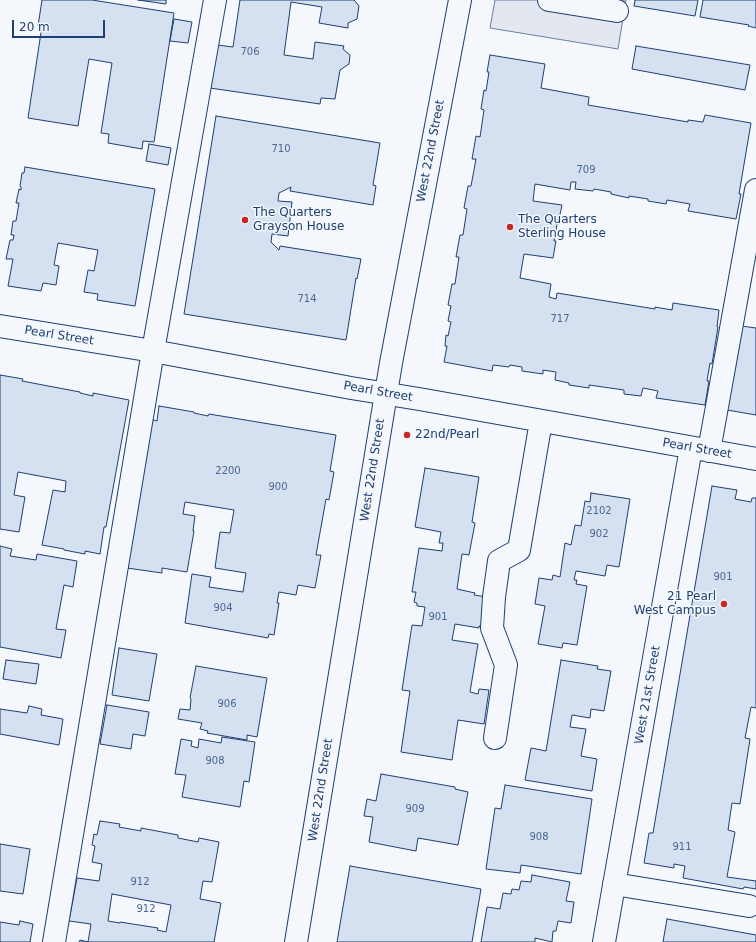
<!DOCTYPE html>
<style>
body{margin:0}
#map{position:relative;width:756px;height:942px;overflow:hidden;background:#f4f7fb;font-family:"DejaVu Sans",sans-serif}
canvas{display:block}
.scale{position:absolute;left:12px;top:20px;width:93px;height:18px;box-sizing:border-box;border:2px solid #1d3f73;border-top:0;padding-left:5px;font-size:12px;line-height:14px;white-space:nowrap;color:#1d3f73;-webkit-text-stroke:3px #f4f7fb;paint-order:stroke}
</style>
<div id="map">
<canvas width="756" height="942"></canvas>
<div class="scale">20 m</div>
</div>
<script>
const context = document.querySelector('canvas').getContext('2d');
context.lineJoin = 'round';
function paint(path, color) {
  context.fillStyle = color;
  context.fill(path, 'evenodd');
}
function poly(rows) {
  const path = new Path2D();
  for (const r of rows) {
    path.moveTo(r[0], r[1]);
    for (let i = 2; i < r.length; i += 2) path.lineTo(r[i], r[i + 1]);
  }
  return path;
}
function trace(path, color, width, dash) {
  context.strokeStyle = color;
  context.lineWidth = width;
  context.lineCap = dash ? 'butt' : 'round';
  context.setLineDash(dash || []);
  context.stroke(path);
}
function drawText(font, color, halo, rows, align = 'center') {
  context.font = font + ' "DejaVu Sans",sans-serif';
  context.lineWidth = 3;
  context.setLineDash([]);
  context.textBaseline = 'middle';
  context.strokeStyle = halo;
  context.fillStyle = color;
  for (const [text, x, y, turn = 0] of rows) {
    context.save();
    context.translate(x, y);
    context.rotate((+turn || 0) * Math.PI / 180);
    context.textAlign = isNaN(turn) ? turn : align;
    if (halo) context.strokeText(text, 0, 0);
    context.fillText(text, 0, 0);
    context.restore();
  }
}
const parking = poly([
 [495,0,626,0,618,49,490,28,495,0]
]);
paint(parking, '#e3e8f0');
trace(parking, '#687fa3', 1);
const building = poly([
 [42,0,92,0,174,13,154,142,143,141,142,149,108,143,109,134,101,133,112,63,89,59,78,126,28,118,42,26,38,26,42,0],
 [138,0,166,0,166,4,138,0],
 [240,0,354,0,359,6,357,19,348,23,348,28,319,23,322,7,291,2,284,55,313,59,315,42,344,46,343,49,350,55,349,64,340,70,335,99,321,98,320,104,210,88,217,45,233,47,240,0],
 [635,0,698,0,695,16,634,6,635,0],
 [703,0,756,0,756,28,748,26,749,25,700,17,703,0],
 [174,19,192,22,188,43,170,41,174,19],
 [636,46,750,65,745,90,632,69,636,46],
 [490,55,545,64,541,88,589,97,588,105,688,122,688,120,703,122,705,115,751,123,739,194,741,194,736,219,688,211,690,204,667,200,666,204,648,201,648,199,629,196,629,198,611,194,611,192,594,189,593,191,575,189,576,182,571,182,570,190,535,184,533,201,562,205,559,219,558,219,554,241,556,241,553,258,524,254,520,278,551,284,549,297,556,299,557,293,655,309,655,307,672,310,673,303,719,310,717,327,718,327,712,364,710,363,707,381,709,381,705,405,656,398,658,391,643,388,641,396,624,394,624,390,589,385,589,388,569,385,569,383,555,380,556,372,543,370,543,374,522,371,522,367,510,365,509,367,493,365,492,371,444,362,447,346,445,346,446,335,448,336,451,322,448,321,451,306,448,305,452,284,455,284,459,257,456,257,460,235,463,235,467,209,464,208,468,186,471,186,476,159,472,159,476,136,480,137,484,110,481,109,484,90,486,91,489,72,487,72,490,55],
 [216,116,380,143,373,185,376,186,373,205,290,191,291,187,279,193,278,201,292,202,288,236,272,234,271,242,279,250,280,246,361,259,357,279,356,278,346,340,184,314,216,116],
 [149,144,171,148,168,165,146,161,149,144],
 [25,167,155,189,135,306,97,300,98,294,84,292,88,270,94,271,98,250,58,243,54,265,59,266,56,285,43,283,41,291,8,286,13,259,6,259,10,240,13,240,14,235,11,235,13,221,16,221,19,203,16,203,19,189,21,190,21,187,20,186,22,173,24,173,25,167],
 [741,326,756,328,756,415,727,410,741,326],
 [0,375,23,379,22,381,80,392,80,393,93,396,93,393,129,400,106,527,104,527,100,554,85,551,85,554,64,550,64,549,42,545,53,490,65,492,66,481,18,472,14,495,25,497,19,532,0,529,0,375],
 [159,406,194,412,194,413,208,416,209,414,336,435,330,471,334,472,329,500,326,499,316,555,321,555,315,588,298,585,296,595,279,592,277,603,279,603,274,635,269,634,268,638,185,623,192,574,211,577,209,587,243,592,246,573,215,568,220,532,230,533,234,510,185,502,183,514,195,516,193,531,194,531,187,572,162,568,162,573,127,568,150,419,157,421,159,406],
 [425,468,479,477,472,522,475,523,469,555,462,554,457,589,475,593,474,595,487,597,483,626,479,626,479,628,455,624,452,640,478,644,470,692,478,694,479,689,489,690,484,724,458,720,452,760,401,752,410,691,402,690,412,625,422,626,425,607,417,606,417,603,414,602,416,592,412,592,419,548,442,551,443,543,439,543,441,532,415,527,425,468],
 [712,486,737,490,735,499,751,502,752,498,756,498,756,708,751,707,745,738,750,739,740,804,732,803,728,830,735,832,727,877,756,881,756,889,744,887,743,889,683,878,685,866,674,864,674,868,644,863,649,833,653,833,712,486],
 [591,493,630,499,619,567,607,565,605,576,576,571,574,580,577,580,576,584,587,586,577,645,563,643,562,648,538,644,545,606,535,604,539,578,552,580,553,575,560,577,565,543,571,545,575,525,581,526,585,501,590,502,591,493],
 [0,546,12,549,10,556,36,560,37,554,77,561,73,587,64,585,56,629,66,630,61,658,0,647,0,546],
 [119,648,157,654,149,701,112,695,119,648],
 [6,660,39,664,36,684,3,679,6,660],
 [561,660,598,666,597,669,611,671,604,711,591,709,590,718,572,715,570,727,586,729,581,756,597,759,592,791,525,780,531,748,546,751,561,660],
 [196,666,267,678,257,737,247,735,247,740,207,733,208,731,200,729,202,723,178,719,180,709,190,710,191,699,190,698,196,666],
 [107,705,149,712,145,736,133,734,131,749,100,744,107,705],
 [29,706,42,709,41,715,63,719,59,745,0,734,0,709,27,713,29,706],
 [222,737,255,742,249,782,244,781,240,807,182,797,186,775,175,774,181,739,192,741,191,746,198,748,199,739,221,743,222,737],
 [381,774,455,787,455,789,468,792,458,845,418,838,416,851,369,842,373,817,364,816,367,799,376,801,381,774],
 [505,785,592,799,581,874,521,865,520,873,486,869,495,808,501,809,505,785],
 [100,821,120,824,119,827,141,831,141,828,178,835,178,838,198,842,199,838,219,842,212,882,203,881,200,899,221,903,214,942,79,942,80,940,88,942,91,924,69,921,77,878,99,881,102,864,92,862,95,846,92,845,94,834,97,835,100,821],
 [112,894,171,905,166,932,157,930,158,928,120,922,120,923,108,921,112,894],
 [0,844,30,849,23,894,0,891,0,844],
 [350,866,481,889,472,942,337,942,350,866],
 [532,875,570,882,566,901,574,902,571,923,558,921,556,931,553,931,552,942,535,938,535,942,481,942,487,907,500,909,503,893,511,894,512,889,519,890,521,881,531,882,532,875],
 [667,919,756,935,756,942,663,942,667,919],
 [20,921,33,924,30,942,0,942,0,922,19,925,20,921]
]);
paint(building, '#d5e0f0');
trace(building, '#1d3f73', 1);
const minor = poly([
 [549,0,617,11],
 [0,326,153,351,351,388,419,399,756,459],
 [709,451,756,190],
 [495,738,506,665,492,628,494,597,499,561,519,550,541,421],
 [614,884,749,906],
 [54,942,153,351,215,0],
 [296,942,391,363,460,0],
 [604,942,691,448]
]);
trace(minor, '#1d3f73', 24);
trace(minor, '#f4f7fb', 22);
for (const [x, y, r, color] of [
 [245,220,4,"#c62828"],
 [510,227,4,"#c62828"],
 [407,435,4,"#c62828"],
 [724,604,4,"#c62828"]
]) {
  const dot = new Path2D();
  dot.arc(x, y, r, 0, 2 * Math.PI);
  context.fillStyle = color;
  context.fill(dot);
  trace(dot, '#f4f7fb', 1.5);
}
drawText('10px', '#4b6792', null, [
 ["706",250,52],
 ["710",281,149],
 ["709",586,170],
 ["714",307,299],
 ["717",560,319],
 ["2200",228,471],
 ["900",278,487],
 ["2102",599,511],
 ["902",599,534],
 ["901",723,577],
 ["904",223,608],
 ["901",438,617],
 ["906",227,704],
 ["908",215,761],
 ["909",415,809],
 ["908",539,837],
 ["911",682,847],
 ["912",140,882],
 ["912",146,909]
]);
drawText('12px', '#1d3f73', '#f4f7fb', [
 ["West 22nd Street",431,151,-79],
 ["Pearl Street",59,336,9],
 ["Pearl Street",378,392,10],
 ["Pearl Street",697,449,10],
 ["West 22nd Street",373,470,-81],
 ["West 21st Street",648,695,-80],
 ["West 22nd Street",321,790,-81]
]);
drawText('12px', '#1d3f73', '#f4f7fb', [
 ["The Quarters",253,213],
 ["Grayson House",253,227],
 ["The Quarters",518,220],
 ["Sterling House",518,234],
 ["22nd/Pearl",415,435],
 ["21 Pearl",716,597,"right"],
 ["West Campus",716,611,"right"]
], 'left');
</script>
